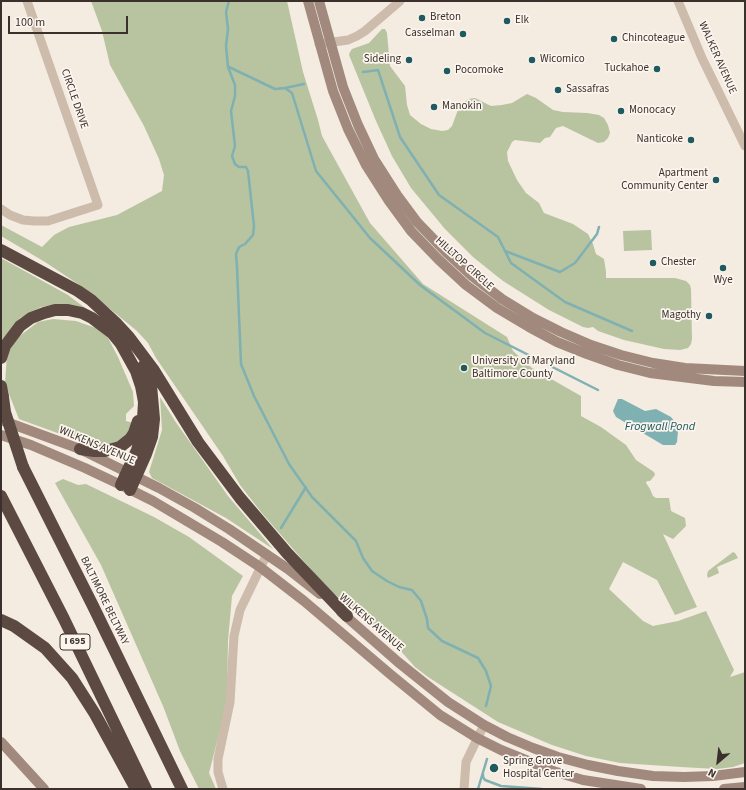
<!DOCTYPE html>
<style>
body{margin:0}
#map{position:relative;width:746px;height:790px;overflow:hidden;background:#f4ebe1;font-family:"Source Sans 3",sans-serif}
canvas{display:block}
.frame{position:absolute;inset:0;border:2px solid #3b302b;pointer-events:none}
.north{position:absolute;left:698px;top:742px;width:40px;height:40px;-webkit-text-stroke:3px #fbf5ee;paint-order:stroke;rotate:208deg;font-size:11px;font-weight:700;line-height:16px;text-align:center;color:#3b302b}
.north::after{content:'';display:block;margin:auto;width:14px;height:18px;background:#3b302b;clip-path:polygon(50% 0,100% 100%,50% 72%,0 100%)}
.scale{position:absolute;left:8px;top:16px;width:120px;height:18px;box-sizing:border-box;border:2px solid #3b302b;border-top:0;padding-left:5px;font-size:12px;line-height:14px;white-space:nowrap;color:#3b302b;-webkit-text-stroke:3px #fbf5ee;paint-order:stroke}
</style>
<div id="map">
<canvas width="746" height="790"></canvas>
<div class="frame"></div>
<div class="north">N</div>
<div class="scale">100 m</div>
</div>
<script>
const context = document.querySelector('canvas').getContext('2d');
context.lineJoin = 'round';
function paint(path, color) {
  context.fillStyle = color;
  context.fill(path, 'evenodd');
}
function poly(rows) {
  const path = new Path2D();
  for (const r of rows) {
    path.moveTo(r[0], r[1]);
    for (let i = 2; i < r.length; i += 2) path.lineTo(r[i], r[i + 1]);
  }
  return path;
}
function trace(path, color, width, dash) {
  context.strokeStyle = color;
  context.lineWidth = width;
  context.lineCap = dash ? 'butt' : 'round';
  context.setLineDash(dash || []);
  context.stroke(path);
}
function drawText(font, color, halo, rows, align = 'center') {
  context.font = font + ' "Source Sans 3",sans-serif';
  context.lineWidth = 3.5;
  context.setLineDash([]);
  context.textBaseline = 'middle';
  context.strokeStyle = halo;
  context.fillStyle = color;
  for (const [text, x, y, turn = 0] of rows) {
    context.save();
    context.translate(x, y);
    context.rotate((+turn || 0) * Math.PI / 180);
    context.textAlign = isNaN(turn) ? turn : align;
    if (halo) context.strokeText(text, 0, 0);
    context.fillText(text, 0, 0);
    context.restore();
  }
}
paint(poly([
 [91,1,287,1,303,72,318,120,322,136,370,223,423,284,507,337,513,351,532,368,581,396,581,416,601,427,626,445,636,460,654,472,655,475,650,481,647,481,646,483,650,489,653,496,656,498,669,498,671,511,685,518,686,526,673,539,663,534,697,607,675,615,657,580,623,562,609,589,643,621,653,626,678,621,706,611,734,670,730,677,745,672,745,763,733,767,717,769,681,767,620,763,586,756,552,745,498,722,428,677,415,667,390,639,327,588,261,512,240,485,223,456,156,358,148,343,137,331,87,290,45,262,1,236,1,225,42,247,54,235,69,227,117,215,162,191,164,175,159,159,144,126,110,65,102,31],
 [382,29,385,29,387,33,390,66,405,86,407,105,410,115,421,124,431,129,442,131,448,130,452,126,459,107,463,103,468,99,475,98,491,106,502,105,512,103,527,94,536,98,553,110,563,112,587,113,599,115,604,118,608,125,610,133,608,138,604,142,598,143,563,126,556,128,550,137,545,138,540,143,515,140,512,142,507,152,508,161,517,180,526,193,539,203,544,213,573,224,588,234,593,244,596,254,604,259,606,272,606,278,675,278,686,281,690,285,691,289,692,339,691,344,688,348,680,350,664,349,624,340,598,331,593,327,588,328,583,327,549,310,503,281,473,257,445,229,411,188,392,156,376,121,349,55,350,52,352,49,369,43],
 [651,230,652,250,624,251,623,231],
 [1,258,68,295,109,326,89,312,58,304,41,307,20,318,1,342],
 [53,319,76,321,96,328,107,336,118,357,133,392,134,406,126,414,126,421,134,423,126,438,109,446,93,446,19,419,5,384,7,354,17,338,38,322],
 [160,397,175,421,228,496,273,549,226,518,152,478,149,472,162,430],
 [63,479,78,485,86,484,154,517,189,537,243,576,232,596,228,641,227,703,209,773,216,789,199,789,180,751,163,706,101,565,55,483],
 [733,552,735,553,738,558,717,567,719,573,708,578,707,575,708,571]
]), '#b8c4a0');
paint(poly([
 [618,399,622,399,645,411,656,409,671,417,675,422,678,431,677,442,675,445,663,445,616,417,613,411]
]), '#7fb0b2');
trace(poly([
 [229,1,226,12,228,29,226,46,228,67,235,85,235,96,231,111,235,146,232,156,235,164,239,167,246,167,248,171,254,226,253,235,245,244,239,247,236,254,237,267,241,364,254,396,289,464,312,497,356,541,363,558,372,571,387,581,399,587,412,590,421,601,427,619,428,628,442,641,478,658,486,671,491,686,486,706],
 [229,67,275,89,285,88,292,93,316,171,370,238,420,285,485,333,598,390],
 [363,72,378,70,400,137,439,195,498,237,511,263,565,302,632,331],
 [285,88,304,84],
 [505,251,560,272,575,263,597,234,599,227],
 [281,528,306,487],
 [483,774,483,777,485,780,501,786,542,789],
 [478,789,487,759]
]), '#7fb0b2', 2.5);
trace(poly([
 [678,1,702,58,745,146],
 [319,44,348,40,357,36,365,31,400,1],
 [1,209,10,215,23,220,34,221,48,221,98,205,27,1],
 [223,789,218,772,218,759,230,702,234,636,240,610,267,554],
 [464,789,466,762,484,725]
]), '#cdbbac', 9);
trace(poly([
 [308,1,333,91,348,129,366,165,389,201,411,231,439,260,466,285,497,308,529,327,557,342,587,354,618,365,650,373,714,381,745,382],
 [319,1,343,87,358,125,374,159,397,195,417,222,446,252,472,276,502,299,533,318,561,332,591,345,621,355,653,363,685,368,745,371],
 [1,420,80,449,159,488,195,508,229,529,288,569,320,594],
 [1,435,31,445,85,468,121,485,153,501,222,542,260,567,304,601,390,674,440,715,477,738,501,750,553,771,583,780,641,789],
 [341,612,398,662,448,702,484,725,507,737,533,748,558,757,588,765,618,771,653,776,684,777,713,776,745,772],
 [1,742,44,789],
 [724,789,745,787]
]), '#a18a7d', 10);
trace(poly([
 [1,250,78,291,91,300,117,324,129,337,153,369,198,442,240,498,287,553,347,616],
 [1,358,5,346,20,326,31,318,44,313,55,310,68,310,82,313,92,318,112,333,121,344,136,371,141,386,144,402,142,435,137,450,121,485],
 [1,386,3,397],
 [80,449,94,451,105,451,120,447,130,439,134,433,138,421],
 [23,467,93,606,182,789],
 [130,490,146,454,152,437,154,419,151,385,144,365],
 [1,496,64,619,146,789],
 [1,620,14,626,45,648,72,678,95,714,136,789]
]), '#5c4a42', 12);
trace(poly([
 [3,397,5,412,23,467]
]), '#5c4a42', 12);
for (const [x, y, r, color] of [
 [422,18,4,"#1f5a5e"],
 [507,21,4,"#1f5a5e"],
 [463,34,4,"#1f5a5e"],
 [614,39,4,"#1f5a5e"],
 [409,60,4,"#1f5a5e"],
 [532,60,4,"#1f5a5e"],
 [657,69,4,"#1f5a5e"],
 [447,71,4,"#1f5a5e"],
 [558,90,4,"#1f5a5e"],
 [434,107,4,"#1f5a5e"],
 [621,111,4,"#1f5a5e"],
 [691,140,4,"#1f5a5e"],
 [716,180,4,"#1f5a5e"],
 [653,263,4,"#1f5a5e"],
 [723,268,4,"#1f5a5e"],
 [709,316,4,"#1f5a5e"],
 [464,368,4,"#1f5a5e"],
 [494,768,5,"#1f5a5e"]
]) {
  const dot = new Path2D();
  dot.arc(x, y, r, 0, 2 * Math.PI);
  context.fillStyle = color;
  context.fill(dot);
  trace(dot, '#fbf5ee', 1.5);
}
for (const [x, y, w] of [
 [75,642,30]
]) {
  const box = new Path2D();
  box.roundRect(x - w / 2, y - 8, w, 16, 3);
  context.fillStyle = '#fbf5ee';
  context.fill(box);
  trace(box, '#3b302b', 1);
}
drawText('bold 10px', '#3b302b', null, [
 ["I 695",75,642]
]);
drawText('11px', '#3b302b', '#fbf5ee', [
 ["Breton",430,18],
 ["Elk",515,21],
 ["Casselman",455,34,"right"],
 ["Chincoteague",622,39],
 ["Sideling",401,60,"right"],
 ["Wicomico",540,60],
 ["Tuckahoe",649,69,"right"],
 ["Pocomoke",455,71],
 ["Sassafras",566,90],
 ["Manokin",442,107],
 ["Monocacy",629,111],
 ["Nanticoke",683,140,"right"],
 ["Apartment",708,174,"right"],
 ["Community Center",708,187,"right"],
 ["Chester",661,263],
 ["Wye",723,281,"center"],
 ["Magothy",701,316,"right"],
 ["University of Maryland",472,362],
 ["Baltimore County",472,375],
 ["Spring Grove",503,762],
 ["Hospital Center",503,775]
], 'left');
drawText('11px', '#3b302b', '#fbf5ee', [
 ["WALKER AVENUE",717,58,66],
 ["CIRCLE DRIVE",74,99,71],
 ["HILLTOP CIRCLE",464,264,42],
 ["WILKENS AVENUE",97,446,23],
 ["BALTIMORE BELTWAY",104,601,64],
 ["WILKENS AVENUE",371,623,41]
]);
drawText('italic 12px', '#1f5a5e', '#fbf5ee', [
 ["Frogwall Pond",660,427]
]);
</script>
